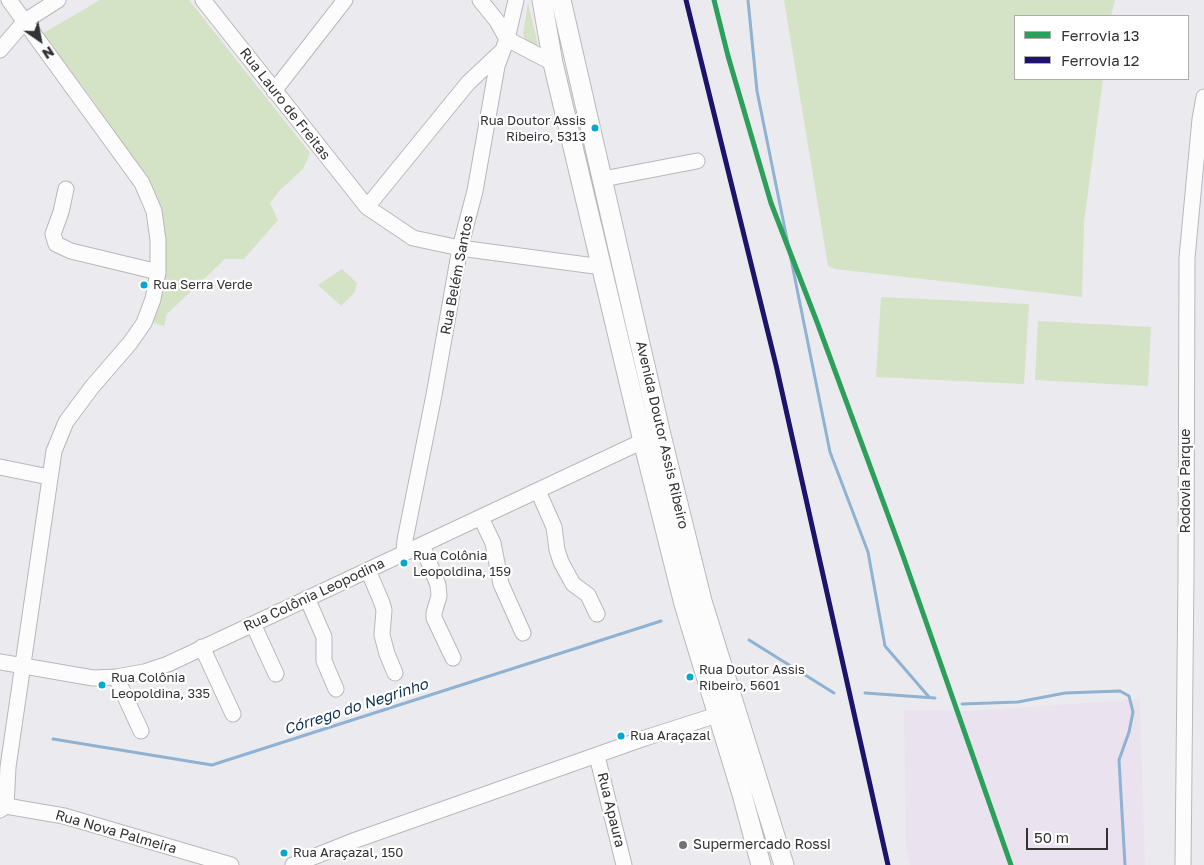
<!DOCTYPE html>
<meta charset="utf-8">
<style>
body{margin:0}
#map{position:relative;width:1204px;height:865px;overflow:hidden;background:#ebebef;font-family:"Golos Text",sans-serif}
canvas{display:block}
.legend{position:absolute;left:1014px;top:15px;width:175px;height:65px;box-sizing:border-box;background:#fff;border:1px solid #adadae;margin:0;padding:6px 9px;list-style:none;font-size:15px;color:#333235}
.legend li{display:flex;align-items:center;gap:10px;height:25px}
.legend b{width:25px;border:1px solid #adadae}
.north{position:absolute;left:15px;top:15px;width:50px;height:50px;-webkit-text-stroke:4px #fff;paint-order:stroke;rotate:147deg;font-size:14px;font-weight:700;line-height:20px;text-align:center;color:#333235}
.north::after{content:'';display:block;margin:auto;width:18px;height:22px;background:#333235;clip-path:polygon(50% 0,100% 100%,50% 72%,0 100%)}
.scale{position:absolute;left:1026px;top:828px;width:82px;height:22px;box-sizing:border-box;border:2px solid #333235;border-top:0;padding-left:6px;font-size:15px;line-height:18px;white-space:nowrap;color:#333235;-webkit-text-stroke:4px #fff;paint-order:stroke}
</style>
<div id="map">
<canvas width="1204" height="865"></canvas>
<ul class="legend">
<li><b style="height:6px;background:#2ca05a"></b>Ferrovia 13</li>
<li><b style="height:6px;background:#1c146b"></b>Ferrovia 12</li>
</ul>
<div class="north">N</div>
<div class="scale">50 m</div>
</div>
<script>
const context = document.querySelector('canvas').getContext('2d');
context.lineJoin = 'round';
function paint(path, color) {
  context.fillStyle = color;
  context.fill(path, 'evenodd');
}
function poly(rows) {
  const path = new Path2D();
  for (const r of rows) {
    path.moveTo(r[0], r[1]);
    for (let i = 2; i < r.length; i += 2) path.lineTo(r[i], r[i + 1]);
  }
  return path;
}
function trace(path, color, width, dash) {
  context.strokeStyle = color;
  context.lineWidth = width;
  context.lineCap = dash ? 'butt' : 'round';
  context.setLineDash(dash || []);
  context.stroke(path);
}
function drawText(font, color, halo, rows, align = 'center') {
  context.font = font + ' "Golos Text",sans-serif';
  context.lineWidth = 4.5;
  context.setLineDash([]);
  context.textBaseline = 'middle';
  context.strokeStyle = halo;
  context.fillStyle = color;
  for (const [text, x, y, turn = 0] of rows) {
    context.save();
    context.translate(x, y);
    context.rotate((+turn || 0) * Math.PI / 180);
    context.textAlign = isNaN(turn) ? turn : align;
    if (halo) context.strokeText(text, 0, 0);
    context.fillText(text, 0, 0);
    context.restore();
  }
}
paint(poly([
 [1140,699,1145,865,911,865,906,850,904,710,973,711]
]), '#eae2ee');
paint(poly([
 [100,0,189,0,310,153,303,169,279,191,270,203,278,220,244,259,225,259,167,314,164,326,151,322,158,205,93,100,42,34],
 [784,0,1115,0,1111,16,1015,16,1015,79,1103,79,1084,222,1082,297,835,269,828,266],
 [528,3,538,45,537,46,527,43,523,34],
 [342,269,357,283,355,292,341,306,318,285],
 [881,297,1029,304,1024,384,876,377],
 [1038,321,1151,327,1148,386,1035,380]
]), '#d4e2c5');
trace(poly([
 [748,0,757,91,830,452,868,552,885,646,929,697],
 [749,640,834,693],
 [865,693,935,698],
 [962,704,1018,702,1065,693,1120,691,1129,696,1133,712,1129,732,1119,760,1125,865],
 [53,739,212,765,661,621]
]), '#8fb2d2', 3);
const minor = poly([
 [203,0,367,207,413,238,460,248,602,267],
 [480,0,497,21,507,39],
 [507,39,553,63],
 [0,50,25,21,58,0],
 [274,91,345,0],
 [603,179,697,161],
 [66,189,61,212,53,234,56,244,71,251,158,272],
 [367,207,468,83,501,52],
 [0,467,49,477],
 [538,491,554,527,557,550,561,562,573,584,588,595,597,614],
 [481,518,493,543,501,584,523,633],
 [422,545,438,585,439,596,434,613,434,618,453,658],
 [404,552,405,540,434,395,460,248,475,191,497,66,507,39,516,0],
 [368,570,382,603,384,610,382,635,387,654,395,673],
 [307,598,324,637,324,661,336,689],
 [253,624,276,674],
 [202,647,233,714],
 [0,662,93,678,116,677,144,672,168,664,643,441],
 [116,677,141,731],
 [597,756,624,865],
 [6,806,8,767,54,451,66,422,92,387,130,343,144,323,153,299,158,272,158,240,154,211,142,183,9,0],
 [0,810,6,806,64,816,231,865],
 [293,865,356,840,645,738,717,715],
 [1183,865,1186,574,1187,258,1200,119,1204,97]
]);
const major = poly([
 [542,0,553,63,643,441,684,604,742,794,761,865],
 [561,0,661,435,702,601,784,865]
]);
trace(minor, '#b8b7bb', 17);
trace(major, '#b8b7bb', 21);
trace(minor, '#fcfcfd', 15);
trace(major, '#fcfcfd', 19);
trace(poly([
 [714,0,728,56,771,203,817,322,902,553,1011,865]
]), '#2ca05a', 5);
trace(poly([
 [686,0,776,365,888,865]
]), '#1c146b', 5);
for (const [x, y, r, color] of [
 [595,128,4.5,"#00a9ce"],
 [144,285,4.5,"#00a9ce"],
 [404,563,4.5,"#00a9ce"],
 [690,677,4.5,"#00a9ce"],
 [102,685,4.5,"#00a9ce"],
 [621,736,4.5,"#00a9ce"],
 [683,845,5,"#737376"],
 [284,853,4.5,"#00a9ce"]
]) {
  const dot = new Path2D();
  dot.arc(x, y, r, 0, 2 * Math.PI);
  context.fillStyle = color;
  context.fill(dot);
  trace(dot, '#fff', 2);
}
drawText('13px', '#333235', '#fff', [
 ["Rua Doutor Assis",586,121,"right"],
 ["Ribeiro, 5313",586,137,"right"],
 ["Rua Serra Verde",153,285],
 ["Rua Colônia",413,556],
 ["Leopoldina, 159",413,572],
 ["Rua Doutor Assis",699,670],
 ["Ribeiro, 5601",699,686],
 ["Rua Colônia",111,678],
 ["Leopoldina, 335",111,694],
 ["Rua Araçazal",630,736],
 ["Rua Araçazal, 150",293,853]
], 'left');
drawText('14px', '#333235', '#fff', [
 ["Rua Lauro de Freitas",285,104,52],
 ["Rua Belém Santos",457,275,-79],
 ["Avenida Doutor Assis Ribeiro",662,435,77],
 ["Rodovia Parque",1186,481,-90],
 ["Rua Colônia Leopodina",314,595,-25],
 ["Rua Apaura",611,810,76],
 ["Rua Nova Palmeira",116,832,16]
]);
drawText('14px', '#333235', '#fff', [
 ["Supermercado Rossi",693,845]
], 'left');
drawText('italic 15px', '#0e3351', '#fff', [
 ["Córrego do Negrinho",356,707,-18]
]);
</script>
